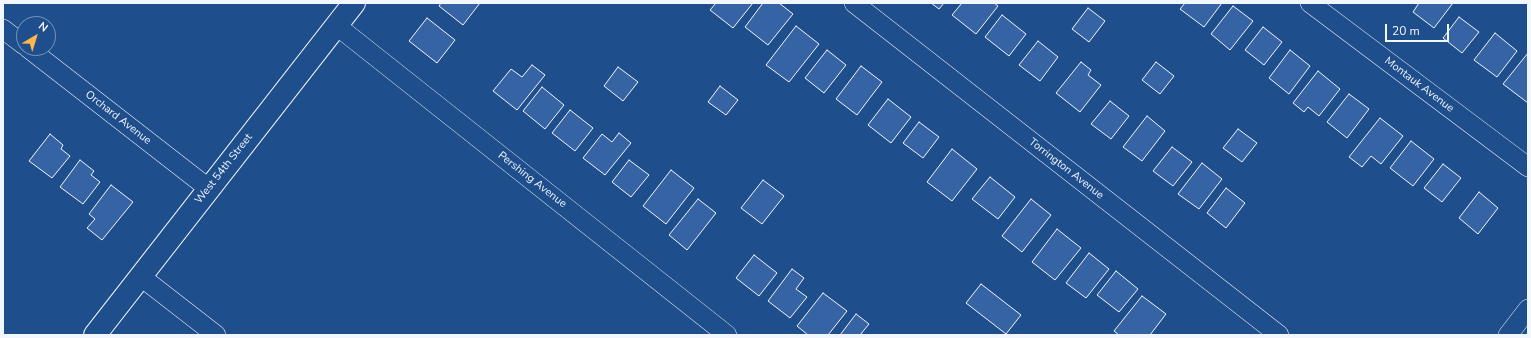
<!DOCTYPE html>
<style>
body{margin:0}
#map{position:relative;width:1531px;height:338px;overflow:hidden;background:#1f4e8c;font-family:"Nunito Sans",sans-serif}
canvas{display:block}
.frame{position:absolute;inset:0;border:4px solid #f2f6ff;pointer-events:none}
.north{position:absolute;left:16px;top:16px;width:40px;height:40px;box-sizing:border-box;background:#1f4e8c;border:1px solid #7391ba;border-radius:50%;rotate:38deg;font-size:11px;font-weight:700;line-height:16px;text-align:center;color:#f2f6ff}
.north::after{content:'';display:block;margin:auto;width:14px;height:18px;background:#ffb74d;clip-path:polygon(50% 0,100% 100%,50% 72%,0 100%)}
.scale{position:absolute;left:1385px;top:24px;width:64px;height:18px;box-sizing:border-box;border:2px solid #f2f6ff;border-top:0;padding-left:5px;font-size:12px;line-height:14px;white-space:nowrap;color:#f2f6ff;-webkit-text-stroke:3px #1f4e8c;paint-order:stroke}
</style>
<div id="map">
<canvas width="1531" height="338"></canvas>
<div class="frame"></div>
<div class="north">N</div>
<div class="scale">20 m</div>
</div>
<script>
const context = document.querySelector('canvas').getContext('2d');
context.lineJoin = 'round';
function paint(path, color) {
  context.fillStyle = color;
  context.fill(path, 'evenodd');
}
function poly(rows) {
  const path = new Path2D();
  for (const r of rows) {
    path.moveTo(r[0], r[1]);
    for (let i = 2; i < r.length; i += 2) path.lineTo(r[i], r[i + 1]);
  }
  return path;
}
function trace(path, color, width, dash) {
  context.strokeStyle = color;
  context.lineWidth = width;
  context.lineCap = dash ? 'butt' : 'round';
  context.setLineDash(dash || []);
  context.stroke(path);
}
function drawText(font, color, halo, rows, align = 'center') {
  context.font = font + ' "Nunito Sans",sans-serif';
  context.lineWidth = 3;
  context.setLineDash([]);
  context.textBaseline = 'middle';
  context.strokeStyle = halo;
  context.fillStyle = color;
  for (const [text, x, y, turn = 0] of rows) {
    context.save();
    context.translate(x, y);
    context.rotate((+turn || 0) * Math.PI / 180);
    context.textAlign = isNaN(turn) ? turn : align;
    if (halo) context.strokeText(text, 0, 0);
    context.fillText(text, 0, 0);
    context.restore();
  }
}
const building = poly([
 [441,3,480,3,463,25,439,6,441,3],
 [716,3,753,3,733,28,710,10,716,3],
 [763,3,779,3,793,14,768,45,745,27,763,3],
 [931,3,944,3,939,9,931,3],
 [962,3,994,3,998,6,976,34,952,15,962,3],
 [1185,3,1222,3,1204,27,1180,9,1185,3],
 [1419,3,1453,3,1434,28,1413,12,1419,3],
 [1233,6,1253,21,1230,50,1211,34,1233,6],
 [1088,8,1105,21,1089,42,1072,29,1088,8],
 [1002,15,1026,34,1009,56,985,37,1002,15],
 [1459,17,1479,32,1462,53,1443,38,1459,17],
 [427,18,455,40,437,63,409,41,427,18],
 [796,26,819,44,789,82,766,65,796,26],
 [1263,27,1282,42,1264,65,1245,50,1263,27],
 [1495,33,1517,51,1497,77,1474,60,1495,33],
 [1038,41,1058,57,1040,81,1019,65,1038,41],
 [827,50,846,65,824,93,805,78,827,50],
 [1290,50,1310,66,1289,94,1269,78,1290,50],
 [1528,53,1528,103,1503,84,1528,53],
 [1081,62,1091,70,1088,75,1101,85,1080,112,1056,93,1081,62],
 [1156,62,1174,76,1160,94,1142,80,1156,62],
 [532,65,545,75,517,110,493,91,511,69,522,77,532,65],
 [861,66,882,82,857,115,836,99,861,66],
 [618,67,638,82,623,101,604,86,618,67],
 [1318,71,1340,89,1319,116,1308,107,1304,112,1293,103,1318,71],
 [720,86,738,100,726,115,708,102,720,86],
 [542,87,564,105,545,129,523,111,542,87],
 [1349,94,1369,109,1347,138,1327,122,1349,94],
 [888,99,911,117,891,143,868,125,888,99],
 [1110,101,1129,116,1111,139,1091,124,1110,101],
 [570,110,593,128,575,151,552,133,570,110],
 [1147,116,1165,131,1142,161,1123,147,1147,116],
 [1380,118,1403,136,1381,164,1371,156,1362,167,1349,157,1380,118],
 [919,122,939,137,923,158,903,143,919,122],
 [1238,129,1257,143,1242,162,1223,148,1238,129],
 [619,133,631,143,605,175,583,158,602,134,612,142,619,133],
 [50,134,63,145,61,149,70,156,52,178,29,161,50,134],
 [1411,141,1434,159,1413,186,1390,168,1411,141],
 [1172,147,1192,162,1173,186,1153,171,1172,147],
 [952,149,977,169,952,201,927,182,952,149],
 [80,160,94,171,91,175,100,182,83,204,60,187,80,160],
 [629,160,649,175,631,197,612,182,629,160],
 [1202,163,1222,179,1199,209,1178,194,1202,163],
 [1443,164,1461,178,1442,202,1424,188,1443,164],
 [671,170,694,188,666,224,643,206,671,170],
 [990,177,1015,197,998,219,972,199,990,177],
 [763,180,784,196,762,224,741,208,763,180],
 [111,185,133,202,102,240,87,228,95,219,89,214,111,185],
 [1226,188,1245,203,1226,228,1207,213,1226,188],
 [1479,192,1498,208,1478,234,1459,218,1479,192],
 [698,199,716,213,687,250,669,235,698,199],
 [1031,199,1051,215,1022,252,1002,236,1031,199],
 [1057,229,1081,248,1055,280,1032,262,1057,229],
 [1089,253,1109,269,1086,298,1066,283,1089,253],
 [754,255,777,273,759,296,736,278,754,255],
 [792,269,804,278,796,289,807,297,790,318,768,301,792,269],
 [1116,271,1138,289,1119,312,1097,295,1116,271],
 [981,284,1021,315,1006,334,966,303,981,284],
 [823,293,847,311,828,335,808,335,797,326,823,293],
 [1142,296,1166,314,1150,335,1119,335,1114,331,1142,296],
 [856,314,869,324,860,335,840,335,856,314]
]);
paint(building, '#3563a3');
trace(building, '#f2f6ff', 1);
const street = poly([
 [854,3,1279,335],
 [1310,3,1528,167],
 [337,26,727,335],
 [3,29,24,45],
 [28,48,208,188],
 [140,276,216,335],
 [1508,335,1528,309]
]);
const secondary = poly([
 [95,335,354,3]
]);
trace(street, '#f2f6ff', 20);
trace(secondary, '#f2f6ff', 24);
trace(street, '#1f4e8c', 19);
trace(secondary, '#1f4e8c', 22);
drawText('11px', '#f2f6ff', '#1f4e8c', [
 ["Montauk Avenue",1419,85,37],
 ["Orchard Avenue",118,118,38],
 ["West 54th Street",224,169,-52],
 ["Torrington Avenue",1066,169,38],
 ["Pershing Avenue",532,180,38]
]);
</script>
